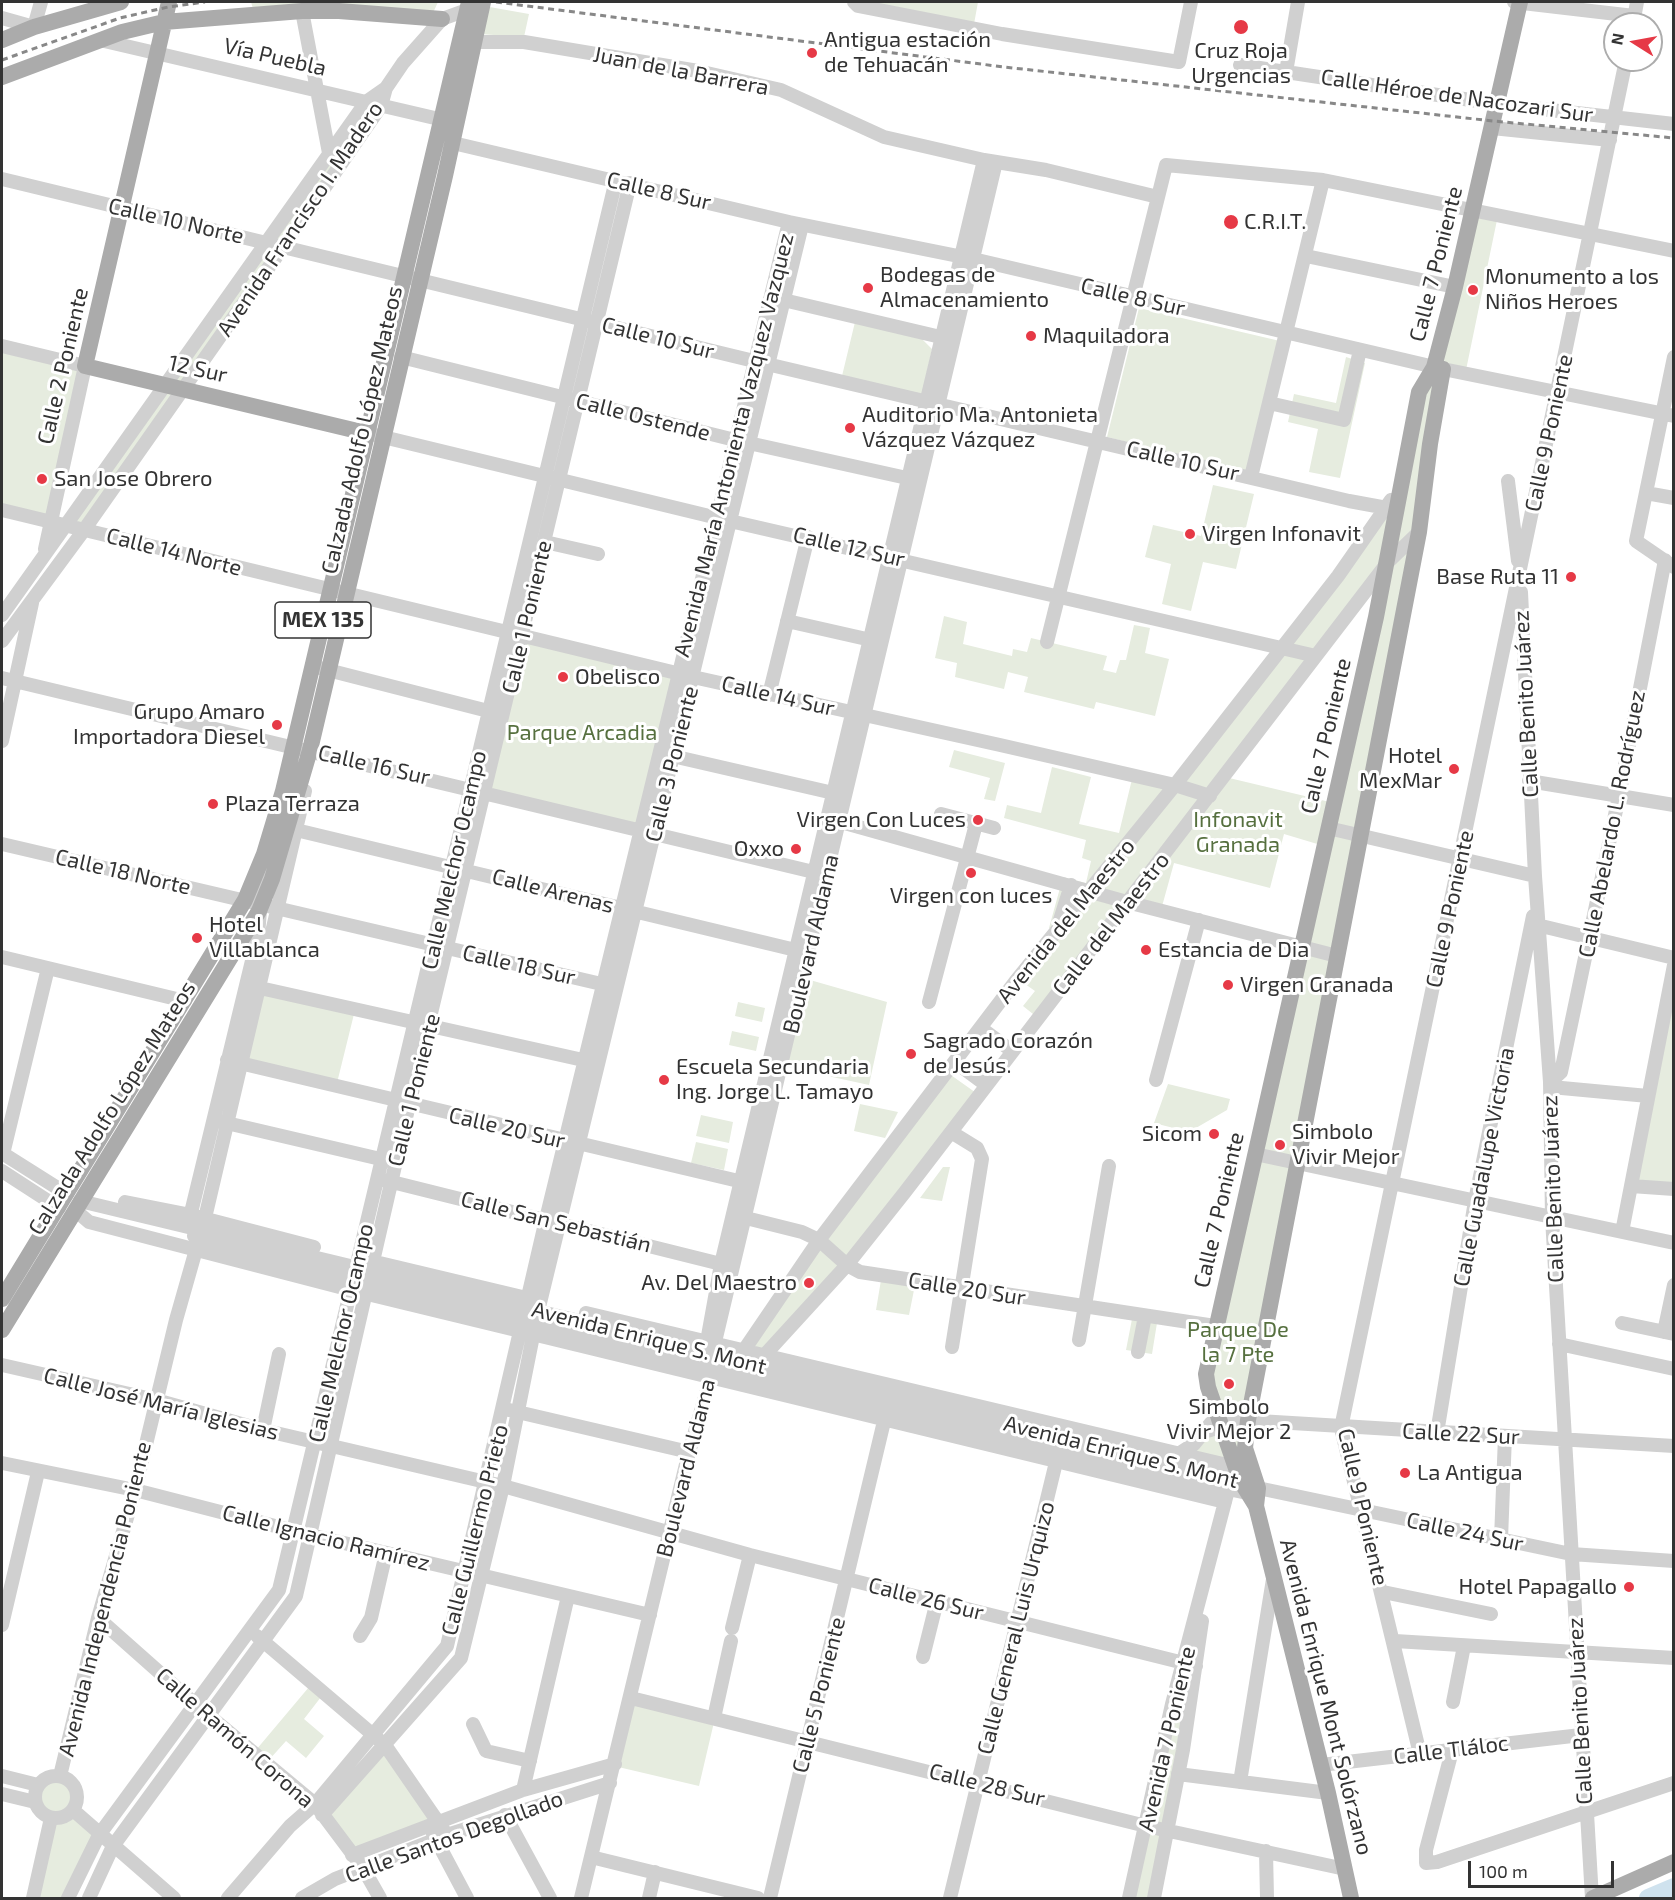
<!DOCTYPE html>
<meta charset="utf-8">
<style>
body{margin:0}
#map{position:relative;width:1675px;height:1900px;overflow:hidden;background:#fff;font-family:"Exo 2",sans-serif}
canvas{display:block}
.frame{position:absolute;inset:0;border:3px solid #333;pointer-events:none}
.north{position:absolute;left:1603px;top:12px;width:60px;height:60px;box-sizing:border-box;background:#fff;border:2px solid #adadad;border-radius:50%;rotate:281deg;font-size:16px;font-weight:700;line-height:24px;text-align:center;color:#333}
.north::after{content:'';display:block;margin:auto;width:21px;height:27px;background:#e63946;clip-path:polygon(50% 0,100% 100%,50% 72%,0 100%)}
.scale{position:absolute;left:1468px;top:1861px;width:146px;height:27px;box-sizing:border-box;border:3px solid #333;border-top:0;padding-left:8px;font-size:18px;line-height:21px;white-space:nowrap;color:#333;-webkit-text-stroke:4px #fff;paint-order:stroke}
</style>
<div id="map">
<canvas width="1675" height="1900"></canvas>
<div class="frame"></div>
<div class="north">N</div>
<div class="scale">100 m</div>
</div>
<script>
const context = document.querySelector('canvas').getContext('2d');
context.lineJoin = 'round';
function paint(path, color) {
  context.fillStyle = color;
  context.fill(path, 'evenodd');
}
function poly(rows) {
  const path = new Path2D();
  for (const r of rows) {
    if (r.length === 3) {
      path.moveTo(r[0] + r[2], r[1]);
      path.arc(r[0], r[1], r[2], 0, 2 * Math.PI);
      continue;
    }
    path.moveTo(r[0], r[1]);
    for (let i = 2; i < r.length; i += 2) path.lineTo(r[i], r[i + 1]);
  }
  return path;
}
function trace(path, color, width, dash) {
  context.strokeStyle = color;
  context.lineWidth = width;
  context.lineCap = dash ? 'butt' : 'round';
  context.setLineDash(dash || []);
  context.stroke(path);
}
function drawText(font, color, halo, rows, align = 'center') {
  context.font = font + ' "Exo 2",sans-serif';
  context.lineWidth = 6;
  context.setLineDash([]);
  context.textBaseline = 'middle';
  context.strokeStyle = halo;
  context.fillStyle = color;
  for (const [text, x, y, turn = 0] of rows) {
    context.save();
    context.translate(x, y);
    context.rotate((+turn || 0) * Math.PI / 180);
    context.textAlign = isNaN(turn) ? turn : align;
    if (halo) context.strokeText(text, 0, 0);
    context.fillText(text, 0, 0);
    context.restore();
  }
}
paint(poly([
 [251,2,438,2,432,15,254,12],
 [861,2,978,2,974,24],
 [484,6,529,14,524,37,479,34],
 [366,102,381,106,84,530,66,525],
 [1473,214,1497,220,1466,370,1438,366],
 [1139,308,1280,341,1249,472,1107,437],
 [855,322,920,337,932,349,922,394,842,376],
 [2,346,85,366,51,522,2,510],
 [1346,357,1365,363,1340,478,1309,472,1318,429,1288,422,1294,394,1336,403],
 [1441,371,1248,1420,1254,1481,1180,1453,1211,1425,1208,1387,1324,846,1284,834,1270,888,1174,863,1161,910,1127,902,1038,1018,1023,1006,1035,991,1018,979,1057,930,1049,928,1063,877,1086,883,1091,861,1082,858,1086,840,1004,818,1007,805,1041,813,1052,767,1091,777,1079,824,1119,833,1133,775,1175,785,1389,511,1380,565,1225,777,1334,803,1420,393],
 [1213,485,1254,494,1236,569,1203,562,1191,611,1162,604,1171,564,1145,557,1153,525,1201,536],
 [944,616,967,622,963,644,1012,656,1013,649,1027,652,1031,638,1107,656,1103,670,1116,673,1120,660,1126,660,1134,625,1150,628,1145,653,1169,659,1155,716,1096,702,1094,709,1024,692,1028,677,1008,672,1004,689,955,677,957,663,935,658],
 [523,635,678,674,641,829,486,792],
 [954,750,1005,763,995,801,984,799,990,778,949,767],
 [803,978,887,1002,869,1085,782,1066],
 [259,987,355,1010,336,1087,241,1064],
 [1674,994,1673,1188,1631,1186],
 [738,1002,765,1008,762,1022,735,1016],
 [732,1031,759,1037,756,1051,729,1045],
 [948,1073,979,1095,764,1355,745,1350],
 [1168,1084,1230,1099,1227,1110,1189,1132,1154,1123],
 [860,1104,898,1112,885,1138,854,1131],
 [701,1115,733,1122,729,1143,696,1136],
 [696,1142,728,1149,724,1170,691,1163],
 [943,1167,950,1167,942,1201,920,1198],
 [882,1274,916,1280,909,1315,876,1310],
 [1132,1319,1157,1323,1152,1354,1126,1350],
 [1207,1586,1154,1898,1129,1898],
 [309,1687,321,1697,304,1719,324,1736,306,1758,286,1741,268,1761,256,1750],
 [631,1698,715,1718,699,1786,614,1766],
 [385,1745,438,1822,352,1855,322,1815],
 [56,1797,20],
 [74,1813,99,1835,67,1898,35,1898,51,1820,65,1818]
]), '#e6ecdf');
trace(poly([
 [1648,1898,1674,1887]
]), '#cfe2ee', 18);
trace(poly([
 [854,2,858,6,1002,34,1179,62,1191,2],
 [1514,2,1634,16],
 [302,11,329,153],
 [2,18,34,27,41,2],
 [1633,24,1637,2],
 [100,40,439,119],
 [475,42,524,42,698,71,781,90,884,137,984,160,1046,170,1158,197],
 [1240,65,1497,104,1674,124],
 [1286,72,1298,2],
 [1492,128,1610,140],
 [453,143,789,222,973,259,1443,369,1674,416],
 [2,179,754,361,1349,501,1387,508],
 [1306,256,1455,287],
 [775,298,949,339],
 [2,346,85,366,45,549],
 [401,357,735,440,916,480],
 [1674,357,1636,541,1674,567],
 [1269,403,1344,420,1360,350],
 [375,435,730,521,1316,656],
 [1251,477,1323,180],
 [1508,481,1518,561],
 [1646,493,1674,498],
 [2,510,693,677,1000,745,1175,785,1210,796],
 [545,542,598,554],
 [1521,592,1535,876,1550,1082,1552,1218,1592,1898],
 [2,615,366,102,386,88,403,63,442,19,475,7],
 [787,621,871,640],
 [2,641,84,530,314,203,381,106,386,88],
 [1047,642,1166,165,1323,180,1674,251],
 [312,666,496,713],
 [2,678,822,874],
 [769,695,808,537],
 [2,741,32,603],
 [668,755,842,795],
 [1529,781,1674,805],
 [941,814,994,828],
 [841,822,1127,902,1337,956],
 [1328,828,1535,876],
 [296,830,804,952],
 [2,844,610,986],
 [1059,923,1071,885],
 [1533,924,1674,958],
 [2,957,185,1001],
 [251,986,592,1062],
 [929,1002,976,824],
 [981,1028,1012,1051],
 [227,1060,747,1183],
 [955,1062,986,1085],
 [1156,1080,1199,920],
 [1550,1082,1561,1072,1619,796,1665,560],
 [1551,1087,1648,1096],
 [218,1121,389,1161],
 [951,1132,977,1148,982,1159,952,1347],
 [2,1153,67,1194],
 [3,1154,48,968],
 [1255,1154,1674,1243],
 [2,1171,59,1208],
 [384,1180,729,1266],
 [1631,1186,1674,1189],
 [80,1201,1240,1480,1258,1488,1571,1554,1674,1561],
 [125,1202,191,1215,314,1247],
 [75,1210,89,1222,351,1290,1225,1502],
 [738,1216,802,1232,819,1240,847,1265,860,1272,1215,1326],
 [189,1221,258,936,264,859],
 [1622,1232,1674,965],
 [194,1236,536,1323,1228,1489,1247,1493,1253,1490],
 [367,1260,535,1300],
 [586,1313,1244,1469],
 [1622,1323,1674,1334],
 [1664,1332,1674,1285],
 [1079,1340,1109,1166],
 [1559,1344,1674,1369],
 [1138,1352,1145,1316],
 [740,1356,819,1240,1015,982,1175,785,1338,576,1391,500],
 [704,1358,721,1264,984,160],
 [761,1359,847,1265,905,1192,1388,562,1419,532],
 [2,1365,156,1400,263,1430,503,1486,750,1555,1196,1666],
 [509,1410,689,1452],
 [263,1430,279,1354],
 [1207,1431,1242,1420,1674,1446],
 [1437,1433,1475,1201,1533,916],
 [1180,1453,1194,1444,1211,1423],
 [2,1463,135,1490,310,1535,650,1615],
 [1501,1539,1505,1436],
 [1383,1592,1491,1614],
 [98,1618,195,1704,315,1804,363,1868,380,1898],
 [2,1625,38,1472],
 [732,1628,750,1555],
 [257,1636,385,1745,447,1835],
 [360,1636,371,1618,386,1553],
 [1395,1641,1674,1658],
 [923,1657,937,1601],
 [631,1698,1146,1826,1345,1869],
 [1453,1702,1464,1646],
 [714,1718,731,1641],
 [473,1724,486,1751,530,1761],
 [1452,1751,1426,1850,1426,1863,1437,1862,1674,1783],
 [1420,1754,1341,1428,1626,60],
 [1321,1765,1581,1735],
 [1178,1774,1328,1793],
 [56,1797,21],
 [2,1776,38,1785],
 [60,1776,98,1618,135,1490,176,1320,205,1218,305,791],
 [1240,1782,1273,1579],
 [523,1790,568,1596],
 [2,1794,35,1802],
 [73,1810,174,1898],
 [322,1815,461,1658,503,1486,538,1311,802,225],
 [505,1815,550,1898],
 [433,1834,467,1898],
 [1266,1851,1267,1898],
 [352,1855,523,1790,615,1764],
 [591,1857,758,1898],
 [33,1898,51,1818],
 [68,1898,99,1835,279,1590,616,180],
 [89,1898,113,1846,296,1596,409,1105,630,183],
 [228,1898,290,1826,315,1804,447,1646,546,1219,789,222],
 [302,1898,335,1879,447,1835,610,1783],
 [581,1898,689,1452,711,1377,710,1363,996,162],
 [649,1898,655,1872],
 [770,1898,886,1413],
 [950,1898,1058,1454],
 [1129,1898,1172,1704,1227,1494],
 [1154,1898,1183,1750,1202,1621]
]), '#d0d0d0', 14);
trace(poly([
 [169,2,85,366,366,433],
 [2,40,34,27,121,2],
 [2,77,122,32,164,22,302,11,339,11,442,19],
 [2,1299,245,900,264,854,283,791,469,2],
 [2,1330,259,911,272,879,310,750,445,176,483,2],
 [1256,1506,1240,1480,1208,1387,1206,1374,1376,617,1419,392,1434,367,1455,287,1520,2],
 [1351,1898,1328,1793,1256,1506,1258,1488,1245,1448,1248,1420,1419,532,1430,444,1443,369],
 [1593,1898,1674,1862]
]), '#ababab', 16);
trace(poly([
 [496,2,1004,67,1493,121,1674,138],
 [2,60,120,18,168,7,205,2]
]), '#888', 3, [6, 4.5]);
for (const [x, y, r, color] of [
 [1241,27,8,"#e63946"],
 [812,53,6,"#e63946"],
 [1231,222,8,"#e63946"],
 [868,288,6,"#e63946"],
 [1473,290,6,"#e63946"],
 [1031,336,6,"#e63946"],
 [850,428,6,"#e63946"],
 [42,479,6,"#e63946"],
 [1190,534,6,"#e63946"],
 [1571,577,6,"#e63946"],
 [563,677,6,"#e63946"],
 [277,725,6,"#e63946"],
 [1454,769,6,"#e63946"],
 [213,804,6,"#e63946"],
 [978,820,6,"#e63946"],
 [796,849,6,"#e63946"],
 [971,873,6,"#e63946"],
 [197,938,6,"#e63946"],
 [1146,950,6,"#e63946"],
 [1228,985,6,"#e63946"],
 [911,1054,6,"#e63946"],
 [664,1080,6,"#e63946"],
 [1214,1134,6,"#e63946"],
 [1280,1145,6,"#e63946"],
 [809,1283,6,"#e63946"],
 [1229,1384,6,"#e63946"],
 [1405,1473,6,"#e63946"],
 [1629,1587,6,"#e63946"]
]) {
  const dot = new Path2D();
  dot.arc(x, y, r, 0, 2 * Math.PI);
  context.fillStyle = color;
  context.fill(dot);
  trace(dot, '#fff', 2);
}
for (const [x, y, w] of [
 [323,620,96]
]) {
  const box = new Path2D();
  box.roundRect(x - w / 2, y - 18, w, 36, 4.5);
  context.fillStyle = '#fff';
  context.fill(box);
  trace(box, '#333', 1.5);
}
drawText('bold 21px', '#333', null, [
 ["MEX 135",323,620]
]);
drawText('22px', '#333', '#fff', [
 ["Antigua estación",824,40],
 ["de Tehuacán",824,65],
 ["Cruz Roja",1241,51,"center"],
 ["Urgencias",1241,76,"center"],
 ["C.R.I.T.",1244,222],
 ["Bodegas de",880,275],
 ["Almacenamiento",880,300],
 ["Monumento a los",1485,277],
 ["Niños Heroes",1485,302],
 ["Maquiladora",1043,336],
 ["Auditorio Ma. Antonieta",862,415],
 ["Vázquez Vázquez",862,440],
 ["San Jose Obrero",54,479],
 ["Virgen Infonavit",1202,534],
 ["Base Ruta 11",1559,577,"right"],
 ["Obelisco",575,677],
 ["Grupo Amaro",265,712,"right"],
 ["Importadora Diesel",265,737,"right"],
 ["Hotel",1442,756,"right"],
 ["MexMar",1442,781,"right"],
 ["Plaza Terraza",225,804],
 ["Virgen Con Luces",966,820,"right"],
 ["Oxxo",784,849,"right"],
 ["Virgen con luces",971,896,"center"],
 ["Hotel",209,925],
 ["Villablanca",209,950],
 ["Estancia de Dia",1158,950],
 ["Virgen Granada",1240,985],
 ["Sagrado Corazón",923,1041],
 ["de Jesús.",923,1066],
 ["Escuela Secundaria",676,1067],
 ["Ing. Jorge L. Tamayo",676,1092],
 ["Simbolo",1292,1132],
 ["Vivir Mejor",1292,1157],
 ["Sicom",1202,1134,"right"],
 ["Av. Del Maestro",797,1283,"right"],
 ["Simbolo",1229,1407,"center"],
 ["Vivir Mejor 2",1229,1432,"center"],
 ["La Antigua",1417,1473],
 ["Hotel Papagallo",1617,1587,"right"]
], 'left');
drawText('22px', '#333', '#fff', [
 ["Vía Puebla",275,57,13],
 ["Juan de la Barrera",681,71,11],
 ["Calle Héroe de Nacozari Sur",1457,96,8],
 ["Calle 8 Sur",659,191,13],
 ["Avenida Francisco I. Madero",300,219,-56],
 ["Calle 10 Norte",176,221,13],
 ["Calle 7 Poniente",1436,264,-76],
 ["Calle 8 Sur",1133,297,13],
 ["Calle 10 Sur",658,338,14],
 ["Calle 2 Poniente",63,366,-77],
 ["12 Sur",198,369,13],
 ["Calle Ostende",643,417,14],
 ["Calzada Adolfo López Mateos",362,430,-77],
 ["Calle 9 Poniente",1549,433,-78],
 ["Avenida María Antonienta Vazquez Vazquez",734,445,-76],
 ["Calle 10 Sur",1183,461,13],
 ["Calle 12 Sur",849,547,13],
 ["Calle 14 Norte",174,552,14],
 ["Calle 1 Poniente",527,617,-77],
 ["Calle 14 Sur",778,696,13],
 ["Calle Benito Juárez",1526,704,-93],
 ["Calle 7 Poniente",1326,736,-77],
 ["Calle 3 Poniente",672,764,-76],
 ["Calle 16 Sur",374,765,13],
 ["Calle Abelardo L. Rodríguez",1612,824,-79],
 ["Calle Melchor Ocampo",454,860,-77],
 ["Calle 18 Norte",123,872,13],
 ["Calle Arenas",553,891,14],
 ["Calle 9 Poniente",1450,909,-78],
 ["Avenida del Maestro",1066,921,-51],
 ["Calle del Maestro",1111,924,-52],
 ["Boulevard Aldama",811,944,-77],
 ["Calle 18 Sur",519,965,13],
 ["Calle 1 Poniente",414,1090,-76],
 ["Calzada Adolfo López Mateos",112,1108,-58],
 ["Calle 20 Sur",507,1128,13],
 ["Calle Guadalupe Victoria",1484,1167,-79],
 ["Calle Benito Juárez",1553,1189,-92],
 ["Calle 7 Poniente",1219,1210,-77],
 ["Calle San Sebastián",556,1222,14],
 ["Calle 20 Sur",967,1289,9],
 ["Calle Melchor Ocampo",341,1333,-77],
 ["Avenida Enrique S. Mont",649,1338,14],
 ["Calle José María Iglesias",161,1404,14],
 ["Calle 22 Sur",1461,1434,3],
 ["Avenida Enrique S. Mont",1121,1452,14],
 ["Boulevard Aldama",686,1468,-76],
 ["Calle 9 Poniente",1363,1507,77],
 ["Calle Guillermo Prieto",475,1530,-76],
 ["Calle 24 Sur",1465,1532,12],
 ["Calle Ignacio Ramírez",326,1538,14],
 ["Avenida Independencia Poniente",105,1599,-76],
 ["Calle 26 Sur",926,1599,14],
 ["Calle General Luis Urquizo",1016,1628,-76],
 ["Calle 5 Poniente",819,1695,-76],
 ["Avenida Enrique Mont Solórzano",1326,1697,76],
 ["Calle Benito Juárez",1580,1711,-93],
 ["Calle Ramón Corona",235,1738,41],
 ["Avenida 7 Poniente",1167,1739,-77],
 ["Calle Tláloc",1451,1750,-7],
 ["Calle 28 Sur",987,1785,14],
 ["Calle Santos Degollado",454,1837,-20]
]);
drawText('22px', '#56703f', '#fff', [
 ["Parque Arcadia",582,733],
 ["Infonavit",1238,820],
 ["Granada",1238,845],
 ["Parque De",1238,1330],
 ["la 7 Pte",1238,1355]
]);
</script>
